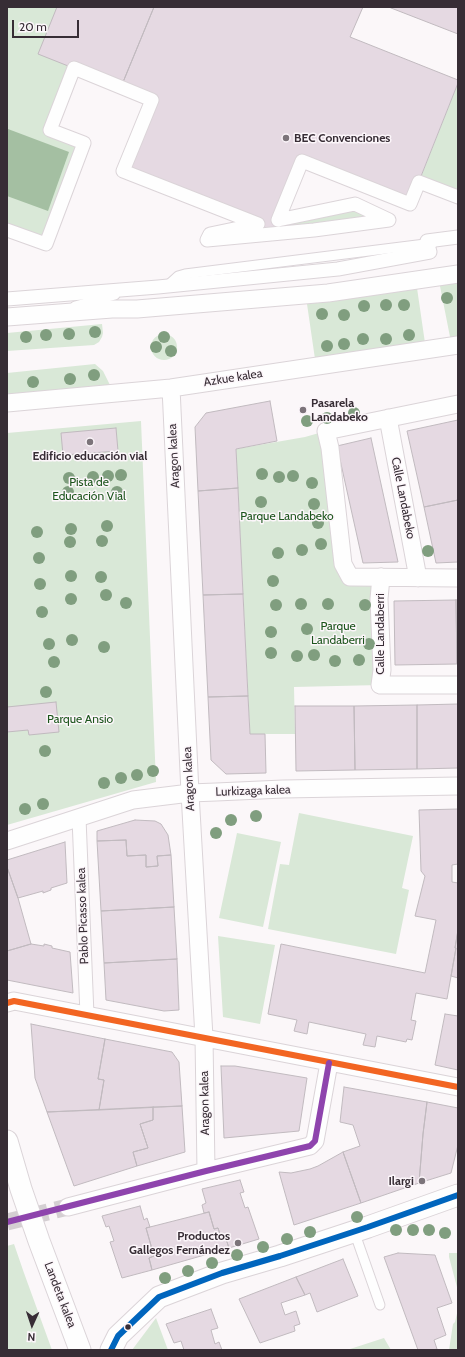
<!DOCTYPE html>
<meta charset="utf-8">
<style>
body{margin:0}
#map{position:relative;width:465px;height:1357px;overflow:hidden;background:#fbf7f9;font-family:Cabin,sans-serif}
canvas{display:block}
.frame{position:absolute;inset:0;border:8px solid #372d35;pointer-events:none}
.north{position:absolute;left:12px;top:1305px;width:40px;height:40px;-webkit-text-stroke:3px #fcf6fa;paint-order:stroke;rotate:183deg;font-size:11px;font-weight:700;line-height:16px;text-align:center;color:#372d35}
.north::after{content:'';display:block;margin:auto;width:14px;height:18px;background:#372d35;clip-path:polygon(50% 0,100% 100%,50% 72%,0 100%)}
.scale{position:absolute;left:12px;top:20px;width:67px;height:18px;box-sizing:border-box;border:2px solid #372d35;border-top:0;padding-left:5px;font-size:12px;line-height:14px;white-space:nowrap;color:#372d35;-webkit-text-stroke:3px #fcf6fa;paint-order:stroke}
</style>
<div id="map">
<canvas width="465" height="1357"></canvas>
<div class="frame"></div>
<div class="north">N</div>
<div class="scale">20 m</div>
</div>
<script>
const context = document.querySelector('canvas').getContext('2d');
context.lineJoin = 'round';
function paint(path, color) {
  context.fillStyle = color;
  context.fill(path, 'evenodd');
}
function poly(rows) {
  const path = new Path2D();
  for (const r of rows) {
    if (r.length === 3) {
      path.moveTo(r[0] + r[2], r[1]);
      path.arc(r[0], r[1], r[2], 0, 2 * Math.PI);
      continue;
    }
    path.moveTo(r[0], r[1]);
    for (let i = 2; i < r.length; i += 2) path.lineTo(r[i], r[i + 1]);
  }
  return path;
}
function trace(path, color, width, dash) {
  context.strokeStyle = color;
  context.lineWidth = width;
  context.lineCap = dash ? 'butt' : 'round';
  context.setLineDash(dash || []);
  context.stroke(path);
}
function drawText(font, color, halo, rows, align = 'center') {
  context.font = font + ' Cabin,sans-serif';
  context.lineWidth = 3;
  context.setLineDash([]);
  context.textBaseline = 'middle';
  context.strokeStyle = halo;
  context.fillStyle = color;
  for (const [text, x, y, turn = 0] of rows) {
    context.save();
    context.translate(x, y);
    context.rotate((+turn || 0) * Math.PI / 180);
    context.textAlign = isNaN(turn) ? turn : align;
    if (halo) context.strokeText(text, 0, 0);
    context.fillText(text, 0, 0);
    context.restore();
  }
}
paint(poly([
 [7,7,96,7,51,130,84,143,46,244,7,230],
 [458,83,458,197,419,182],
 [355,204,389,220,314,230,207,240,210,234,258,224,274,231,278,220],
 [458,278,458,341,451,342,439,281],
 [417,288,425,343,315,359,307,304],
 [102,324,103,333,102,337,99,342,94,345,7,351,7,333],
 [164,347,13],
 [95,364,103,371,110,385,7,394,7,373],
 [141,421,156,782,7,825,7,433],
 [326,431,350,577,381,577,380,685,294,687,295,734,250,734,236,449,305,437],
 [299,813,413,836,402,888,409,890,396,954,268,929,280,864,289,865],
 [237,833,281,842,263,927,219,918],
 [218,936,275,945,260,1024,223,1017],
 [14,1244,24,1273,52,1350,7,1350,7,1246],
 [449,1253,458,1253,458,1291,449,1257],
 [458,1309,458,1350,449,1350,453,1324,455,1322],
 [156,1318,168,1350,132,1350],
 [384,1338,391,1350,347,1350]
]), '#d9e8d7');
paint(poly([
 [8,129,69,152,48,211,7,196]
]), '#a4bfa2');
const building = poly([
 [57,7,154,7,121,87,38,54,57,7],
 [154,7,363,7,350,37,458,80,458,83,410,204,302,161,274,231,123,171,152,100,121,87,154,7],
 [389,7,458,7,458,34,391,8,389,7],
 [270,401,277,441,236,449,238,488,198,491,195,427,206,413,270,401],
 [458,420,458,500,424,507,407,431,458,420],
 [116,428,118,451,63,455,61,433,116,428],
 [371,438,398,562,363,563,337,446,371,438],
 [238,488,243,594,203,595,198,491,238,488],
 [458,500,458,562,436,563,424,507,458,500],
 [243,594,248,696,208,697,203,595,243,594],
 [456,600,458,600,458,664,457,664,456,600],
 [456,600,457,664,395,665,394,601,456,600],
 [248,696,250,734,265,734,266,773,226,774,211,760,208,697,248,696],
 [56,702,59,732,29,735,28,730,7,732,7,707,56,702],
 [458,704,458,768,417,769,417,705,458,704],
 [417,705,417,769,355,770,354,706,417,705],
 [295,706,354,706,355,770,296,771,295,706],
 [458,809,458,864,452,865,452,882,458,883,458,930,455,948,456,948,447,999,416,993,411,1020,416,1021,412,1040,407,1039,406,1042,377,1036,375,1047,363,1045,366,1034,309,1022,307,1034,294,1031,297,1020,268,1014,281,944,425,973,436,920,415,916,425,876,421,871,419,810,458,809],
 [135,820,155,821,161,824,168,835,171,855,157,856,158,866,146,867,146,855,127,856,126,840,97,841,97,831,135,820],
 [126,840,127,856,146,855,146,867,158,866,157,856,171,855,174,907,101,911,97,841,126,840],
 [65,842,67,883,51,888,51,890,43,893,43,891,18,898,7,867,7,860,65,842],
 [7,867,18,898,31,944,7,951,7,867],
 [174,907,177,959,104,963,101,911,174,907],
 [458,930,458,978,451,976,456,948,455,948,458,930],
 [31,944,44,946,44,944,52,946,52,948,70,952,73,993,7,980,7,951,31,944],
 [177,959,179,1010,164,1011,106,1000,104,963,177,959],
 [445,1014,458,1016,458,1070,435,1065,445,1014],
 [31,1024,105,1039,98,1079,104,1080,99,1110,47,1112,35,1078,31,1024],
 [105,1039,172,1052,179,1062,182,1106,99,1110,104,1080,98,1079,105,1039],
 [221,1066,235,1066,307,1078,299,1131,224,1138,221,1066],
 [344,1087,427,1102,423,1134,419,1183,361,1203,343,1152,360,1146,353,1125,340,1122,344,1087],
 [427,1102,458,1108,458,1145,451,1173,419,1183,423,1134,427,1102],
 [182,1106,185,1152,137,1166,133,1152,148,1148,140,1124,153,1120,153,1107,182,1106],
 [153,1107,153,1120,140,1124,148,1148,133,1152,137,1166,74,1186,47,1112,153,1107],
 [343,1152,361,1203,294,1225,279,1172,291,1173,310,1169,318,1166,343,1152],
 [240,1180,244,1192,240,1193,245,1208,248,1207,259,1239,229,1248,225,1236,221,1237,218,1228,214,1229,209,1212,204,1213,202,1205,206,1203,202,1189,240,1180],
 [140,1206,144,1220,147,1218,150,1227,146,1228,154,1256,149,1258,152,1270,122,1278,110,1242,114,1241,109,1226,106,1227,102,1216,140,1206],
 [209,1212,214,1229,218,1228,221,1237,225,1236,229,1248,152,1270,149,1258,154,1256,146,1228,209,1212],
 [398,1253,435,1255,452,1303,437,1308,446,1335,434,1340,437,1349,433,1350,418,1350,384,1257,398,1253],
 [343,1259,358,1296,317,1312,310,1293,305,1295,296,1277,343,1259],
 [296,1277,305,1295,281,1303,285,1315,296,1311,300,1324,294,1326,295,1331,260,1343,239,1299,296,1277],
 [211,1309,218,1328,211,1330,215,1344,219,1342,222,1350,184,1350,181,1341,174,1343,166,1324,211,1309]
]);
paint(building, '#e5d9e2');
trace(building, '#c1babf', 1);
trace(poly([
 [7,1222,68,1207]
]), '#d4cfd2', 17, [17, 8]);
const service = poly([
 [166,287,178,276,185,274,433,243],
 [75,306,115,295],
 [354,1231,380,1305]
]);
const pedestrian = poly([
 [278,220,302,161,410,204,419,182,458,197],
 [7,230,46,244,84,143,50,130,74,68,152,100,123,171,258,224,210,234,207,240,314,230,389,220,355,204,278,220],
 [7,299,158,287,338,269,430,252,427,241,458,237],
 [79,818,87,1015]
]);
const minor = poly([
 [7,317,112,309,137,309,328,293,458,274],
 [171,388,190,793,204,1037,206,1171],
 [7,403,171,388,458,345],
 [458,404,326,431,330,448,343,564,350,577,458,578],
 [388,418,418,578],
 [381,577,379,599,382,670,380,685,458,685],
 [7,841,133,800,190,793,216,792,283,789,458,786],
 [7,1003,14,1001,458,1087],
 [68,1207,206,1171,310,1146,315,1141,329,1063]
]);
const tertiary = poly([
 [7,1141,21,1189,39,1241,80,1350],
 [111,1350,118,1336,159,1297,222,1273,280,1256,368,1227,458,1195]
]);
trace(service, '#dbd4d8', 11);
trace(pedestrian, '#dbd4d8', 15);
trace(minor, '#dbd4d8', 19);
trace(tertiary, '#dbd4d8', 23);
trace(service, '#fefefe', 9);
trace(pedestrian, '#fefefe', 13);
trace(minor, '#fefefe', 17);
trace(tertiary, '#fefefe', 21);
trace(poly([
 [7,1003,14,1001,458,1087]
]), '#f26522', 6);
trace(poly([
 [7,1222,206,1171,310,1146,315,1141,329,1063]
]), '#8e44ad', 6);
trace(poly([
 [111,1350,118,1336,159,1297,222,1273,280,1256,368,1227,458,1195]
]), '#0065bd', 6);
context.fillStyle = '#809e7f';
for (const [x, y] of [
 [447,298],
 [386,305],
 [404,305],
 [364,306],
 [322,314],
 [344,315],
 [95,332],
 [69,334],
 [46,335],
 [409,335],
 [26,337],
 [164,337],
 [363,339],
 [386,339],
 [344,344],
 [327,346],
 [156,347],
 [171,351],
 [94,375],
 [70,379],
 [33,382],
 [354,413],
 [327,418],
 [307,421],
 [262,474],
 [121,475],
 [108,476],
 [293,476],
 [93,477],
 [279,477],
 [69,478],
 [312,483],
 [68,492],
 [117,492],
 [261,502],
 [314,504],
 [318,523],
 [107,526],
 [71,529],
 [37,532],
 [102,541],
 [70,542],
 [321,544],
 [302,550],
 [428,551],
 [278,553],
 [39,558],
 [71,576],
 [101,577],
 [273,581],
 [40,584],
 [106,595],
 [71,599],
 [126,603],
 [301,604],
 [328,604],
 [276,605],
 [365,605],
 [42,612],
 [307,629],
 [271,632],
 [72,640],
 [49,644],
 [369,644],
 [104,647],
 [271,653],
 [314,655],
 [297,656],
 [359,660],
 [335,661],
 [54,662],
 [46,692],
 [45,751],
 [153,771],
 [137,775],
 [121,778],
 [104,783],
 [43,804],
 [25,809],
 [256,816],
 [231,820],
 [216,833],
 [357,1217],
 [396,1230],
 [413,1230],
 [429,1230],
 [310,1232],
 [445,1233],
 [287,1239],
 [263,1247],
 [237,1255],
 [212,1263],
 [188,1271],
 [165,1278]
]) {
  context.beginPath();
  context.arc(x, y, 6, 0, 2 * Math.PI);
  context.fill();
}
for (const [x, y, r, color] of [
 [286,138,4,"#7c747a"],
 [303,410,4,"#7c747a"],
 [90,442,4,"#7c747a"],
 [422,1181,4,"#7c747a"],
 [238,1243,4,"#7c747a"],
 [128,1327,3.5,"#372d35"]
]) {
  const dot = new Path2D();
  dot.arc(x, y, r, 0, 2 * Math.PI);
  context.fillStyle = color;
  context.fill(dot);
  trace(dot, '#fcf6fa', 1.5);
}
drawText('bold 12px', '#372d35', '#fcf6fa', [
 ["BEC Convenciones",294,138],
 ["Pasarela",311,403],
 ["Landabeko",311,417],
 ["Edificio educación vial",90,456,"center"],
 ["Ilargi",414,1181,"right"],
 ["Productos",230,1236,"right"],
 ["Gallegos Fernández",230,1250,"right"]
], 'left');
drawText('12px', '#372d35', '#fcf6fa', [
 ["Azkue kalea",233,378,-9],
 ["Aragon kalea",174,456,-93],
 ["Calle Landabeko",403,498,79],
 ["Calle Landaberri",380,634,-90],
 ["Aragon kalea",189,779,-93],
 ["Lurkizaga kalea",253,791,-2],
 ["Pablo Picasso kalea",83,916,-92],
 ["Aragon kalea",205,1103,-91],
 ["Landeta kalea",60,1295,69]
]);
drawText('12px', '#1c551c', '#fcf6fa', [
 ["Pista de",89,482],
 ["Educación Vial",89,496],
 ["Parque Landabeko",287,516],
 ["Parque",338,626],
 ["Landaberri",338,640],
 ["Parque Ansio",80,719]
]);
</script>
